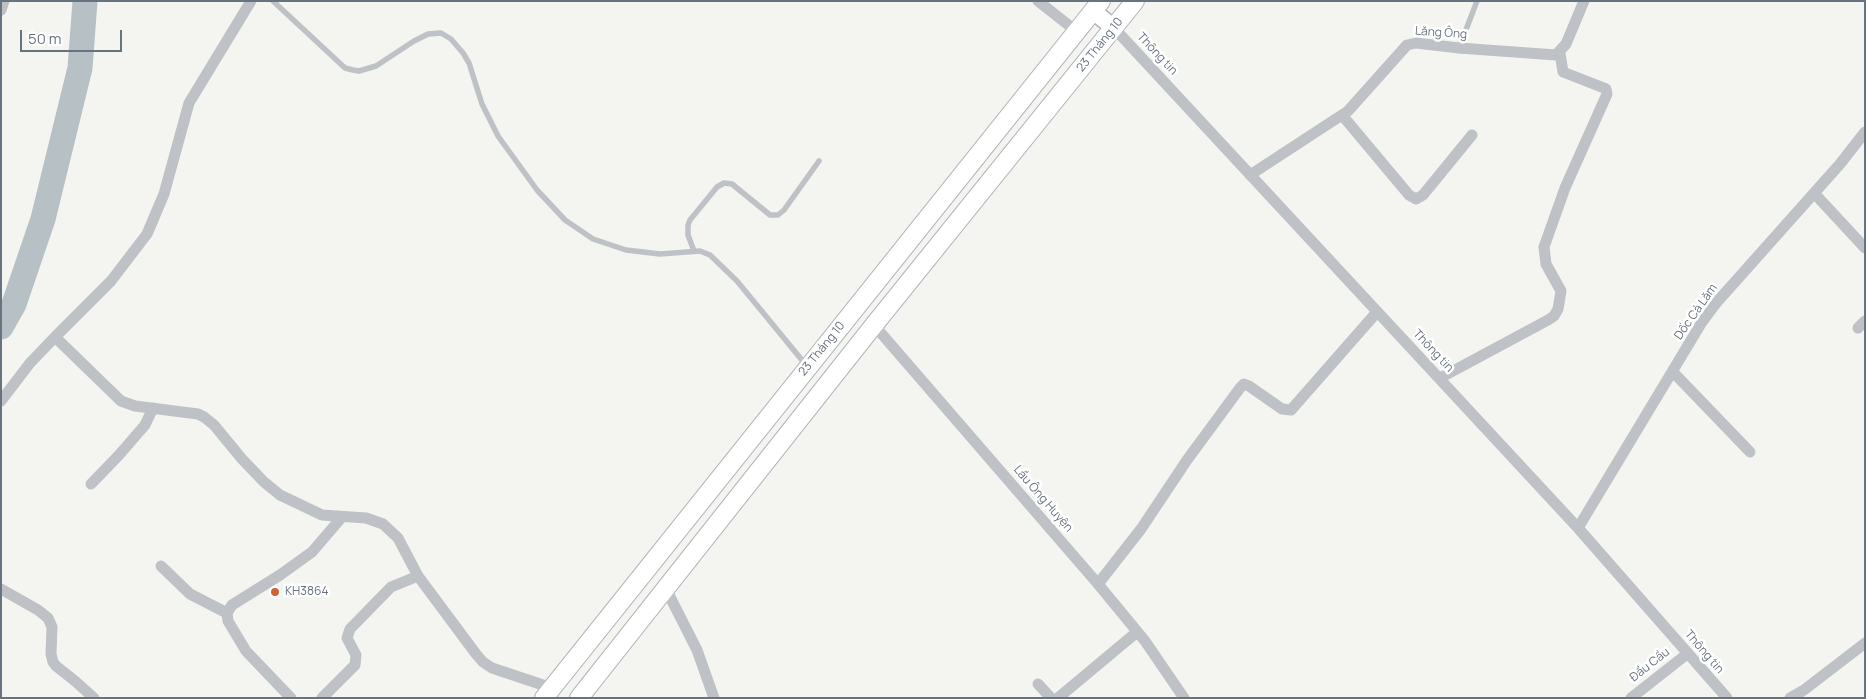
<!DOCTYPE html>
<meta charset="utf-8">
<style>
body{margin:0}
#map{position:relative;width:1866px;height:699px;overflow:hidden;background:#f4f5f1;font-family:Manrope,sans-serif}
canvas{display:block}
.frame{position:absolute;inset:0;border:2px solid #67737f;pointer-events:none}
.scale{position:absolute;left:20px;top:30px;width:102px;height:22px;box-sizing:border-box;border:2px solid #67737f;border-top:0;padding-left:6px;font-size:15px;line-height:18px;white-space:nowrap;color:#67737f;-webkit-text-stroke:4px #fff;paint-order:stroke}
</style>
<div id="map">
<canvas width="1866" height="699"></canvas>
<div class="frame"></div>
<div class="scale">50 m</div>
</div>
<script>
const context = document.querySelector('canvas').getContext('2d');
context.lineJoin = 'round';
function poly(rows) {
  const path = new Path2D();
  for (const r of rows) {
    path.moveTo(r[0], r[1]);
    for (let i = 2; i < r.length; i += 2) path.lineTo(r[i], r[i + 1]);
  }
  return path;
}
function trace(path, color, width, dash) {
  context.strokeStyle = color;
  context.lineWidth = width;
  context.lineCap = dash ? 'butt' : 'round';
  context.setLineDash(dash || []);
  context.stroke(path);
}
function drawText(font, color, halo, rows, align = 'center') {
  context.font = font + ' Manrope,sans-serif';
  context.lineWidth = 5;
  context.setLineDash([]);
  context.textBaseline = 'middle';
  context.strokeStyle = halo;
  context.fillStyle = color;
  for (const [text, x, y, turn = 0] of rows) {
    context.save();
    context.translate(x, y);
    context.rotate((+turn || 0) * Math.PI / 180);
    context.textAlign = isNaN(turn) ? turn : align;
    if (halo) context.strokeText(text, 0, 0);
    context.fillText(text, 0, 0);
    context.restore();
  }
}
trace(poly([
 [1,327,14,304,43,219,80,68,85,1]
]), '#b7c0c5', 25);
const secondary = poly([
 [1093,11,1114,28]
]);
const primary = poly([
 [544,698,1101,1],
 [579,698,874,325,1135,1]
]);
trace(secondary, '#b1b5b9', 19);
trace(primary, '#b2b5b9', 20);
trace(poly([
 [273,1,345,68,353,70,359,71,376,66,414,41,428,34,441,33,451,39,463,53,469,63,482,104,498,136,537,190,565,220,593,239,626,250,660,254,700,251,710,255,737,281,806,365],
 [1459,48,1477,1],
 [694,251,688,235,688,225,690,220,717,187,724,183,732,184,770,215,778,215,784,210,819,161]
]), '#bec1c5', 5.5);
trace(poly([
 [1038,1,1076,31],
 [1,10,4,1],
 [1114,28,1578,528,1727,698],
 [1342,115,1409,195,1416,199,1423,195,1472,135],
 [1250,175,1348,111,1407,45,1416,43,1459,48,1556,55,1566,44,1584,1],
 [1814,193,1865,248],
 [874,325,1098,584,1145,641,1184,698],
 [1858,328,1865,321],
 [55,337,111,281,147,234,164,194,189,103,251,1],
 [1673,372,1750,452],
 [1440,378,1548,320,1554,316,1558,309,1561,291,1546,264,1544,247,1565,188,1607,94,1606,89,1604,88,1563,72,1560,53],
 [1,401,30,363,55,337,121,401,135,406,198,414,204,417,214,425,242,459,264,482,280,495,322,515,366,518,383,524,398,538,418,576,476,654,483,662,492,668,552,688],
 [91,484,119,455,145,425,153,408],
 [1578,528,1702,322,1717,302,1840,164,1865,132],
 [161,566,190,594,227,613],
 [1098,584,1141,529,1187,460,1240,388,1244,384,1249,386,1282,409,1291,410,1377,312],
 [665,587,697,650,714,698],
 [1,589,38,610,48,618,52,627,51,654,53,662,56,666,75,681,94,698],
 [1038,684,1051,698],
 [291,698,246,651,228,621,227,613,232,605,280,575,312,552,342,517],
 [322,698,355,665,356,655,347,638,350,629,391,587,418,576],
 [1058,698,1137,632],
 [1631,698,1687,654],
 [1790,698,1804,690,1865,643]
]), '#bec1c5', 11);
trace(secondary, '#fff', 16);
trace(primary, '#fff', 18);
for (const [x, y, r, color] of [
 [275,592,5,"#ce6338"]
]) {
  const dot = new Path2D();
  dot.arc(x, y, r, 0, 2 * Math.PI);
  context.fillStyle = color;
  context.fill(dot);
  trace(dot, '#fff', 2);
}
drawText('12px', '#67737f', '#fff', [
 ["Lăng Ông",1441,33,4],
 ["23 Tháng 10",1100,45,-51],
 ["Thông tin",1157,54,47],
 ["Dốc Cà Lăm",1696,312,-55],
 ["23 Tháng 10",822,349,-51],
 ["Thông tin",1433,351,47],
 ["Lầu Ông Huyện",1043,499,49],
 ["Thông tin",1704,652,49],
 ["Đầu Cầu",1650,665,-38]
]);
drawText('12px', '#67737f', '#fff', [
 ["KH3864",285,592]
], 'left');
</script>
